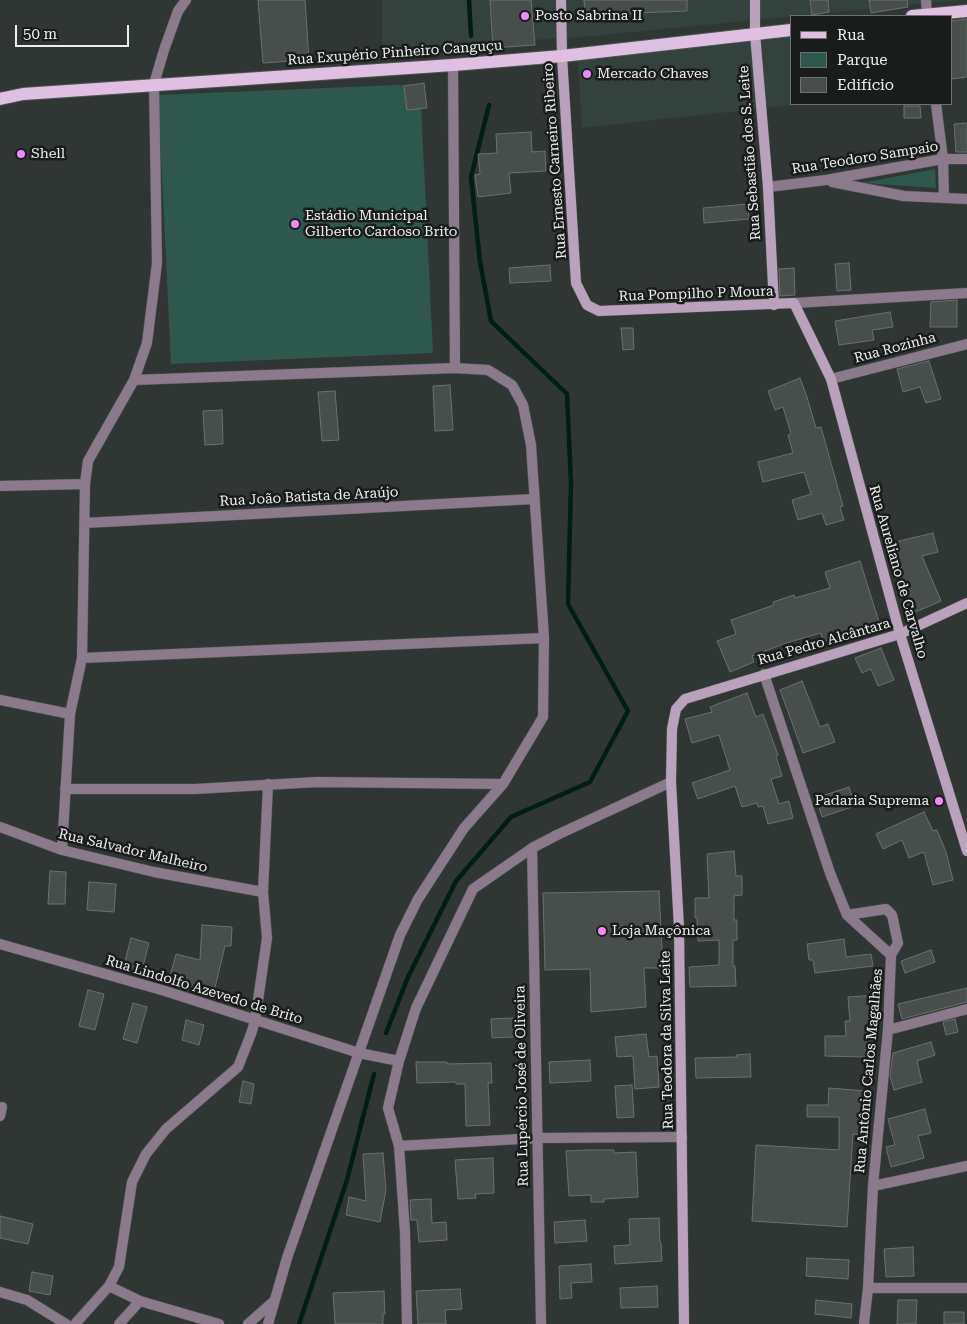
<!DOCTYPE html>
<meta charset="utf-8">
<style>
body{margin:0}
#map{position:relative;width:967px;height:1324px;overflow:hidden;background:#303634;font-family:"Roboto Serif",serif}
canvas{display:block}
.legend{position:absolute;left:790px;top:15px;width:162px;height:90px;box-sizing:border-box;background:#1a1c1b;border:1px solid #6e7170;margin:0;padding:6px 9px;list-style:none;font-size:15px;color:#ecf0ef}
.legend li{display:flex;align-items:center;gap:10px;height:25px}
.legend b{width:25px;border:1px solid #6e7170}
.scale{position:absolute;left:15px;top:25px;width:114px;height:22px;box-sizing:border-box;border:2px solid #ecf0ef;border-top:0;padding-left:6px;font-size:15px;line-height:18px;white-space:nowrap;color:#ecf0ef;-webkit-text-stroke:4px #1a1c1b;paint-order:stroke}
</style>
<div id="map">
<canvas width="967" height="1324"></canvas>
<ul class="legend">
<li><b style="height:6px;background:#e0c0e2"></b>Rua</li>
<li><b style="height:14px;background:#2e574d"></b>Parque</li>
<li><b style="height:14px;background:#484e4c"></b>Edifício</li>
</ul>
<div class="scale">50 m</div>
</div>
<script>
const context = document.querySelector('canvas').getContext('2d');
context.lineJoin = 'round';
function paint(path, color) {
  context.fillStyle = color;
  context.fill(path, 'evenodd');
}
function poly(rows) {
  const path = new Path2D();
  for (const r of rows) {
    path.moveTo(r[0], r[1]);
    for (let i = 2; i < r.length; i += 2) path.lineTo(r[i], r[i + 1]);
  }
  return path;
}
function trace(path, color, width, dash) {
  context.strokeStyle = color;
  context.lineWidth = width;
  context.lineCap = dash ? 'butt' : 'round';
  context.setLineDash(dash || []);
  context.stroke(path);
}
function drawText(font, color, halo, rows, align = 'center') {
  context.font = font + ' "Roboto Serif",serif';
  context.lineWidth = 5;
  context.setLineDash([]);
  context.textBaseline = 'middle';
  context.strokeStyle = halo;
  context.fillStyle = color;
  for (const [text, x, y, turn = 0] of rows) {
    context.save();
    context.translate(x, y);
    context.rotate((+turn || 0) * Math.PI / 180);
    context.textAlign = isNaN(turn) ? turn : align;
    if (halo) context.strokeText(text, 0, 0);
    context.fillText(text, 0, 0);
    context.restore();
  }
}
paint(poly([
 [382,0,961,0,581,37,382,49],
 [791,37,791,104,802,104,582,128,578,60]
]), '#34423e');
paint(poly([
 [420,84,433,353,171,364,158,95],
 [935,169,936,188,862,183]
]), '#2e574d');
trace(poly([
 [469,0,471,36],
 [386,1033,408,977,456,881,511,817,590,782,628,711,568,604,571,483,567,394,491,321,480,262,471,177,489,105],
 [299,1324,347,1180,374,1074]
]), '#001d16', 4.5);
const building = poly([
 [258,0,305,0,309,60,263,63,258,0],
 [490,0,531,0,535,45,493,48,490,0],
 [584,0,687,0,687,11,585,15,584,0],
 [810,0,828,0,829,12,812,15,810,0],
 [869,0,907,0,908,7,871,13,869,0],
 [967,19,967,77,951,79,951,21,967,19],
 [424,83,427,108,407,110,404,86,424,83],
 [904,106,920,106,921,118,904,118,904,106],
 [967,123,967,152,956,152,954,124,967,123],
 [531,132,532,152,545,151,546,171,509,173,511,193,478,197,475,175,480,174,478,154,497,153,496,134,531,132],
 [748,204,749,219,704,223,703,208,748,204],
 [849,263,851,290,837,291,835,264,849,263],
 [550,265,551,281,510,283,509,268,550,265],
 [794,268,795,295,780,296,779,269,794,268],
 [957,300,957,327,930,327,931,302,957,300],
 [890,312,893,327,872,330,874,340,839,345,835,321,890,312],
 [621,328,633,328,634,349,623,350,621,328],
 [929,361,941,399,926,403,920,387,903,392,897,369,929,361],
 [800,378,807,397,816,428,821,427,843,506,840,507,844,520,826,525,822,513,798,520,792,500,811,494,804,472,763,482,758,462,793,453,788,435,791,434,783,407,775,410,768,391,800,378],
 [450,385,453,430,435,431,433,386,450,385],
 [335,391,339,440,322,441,318,392,335,391],
 [222,410,223,444,205,445,203,411,222,410],
 [933,533,938,552,922,556,941,601,911,614,896,573,902,570,895,542,933,533],
 [860,561,880,625,823,642,821,633,786,643,752,656,754,662,730,672,717,641,736,634,731,620,774,605,773,602,794,595,795,598,830,588,825,572,860,561],
 [881,648,894,680,878,686,871,669,862,673,855,658,881,648],
 [802,681,820,727,828,724,835,742,803,753,780,690,802,681],
 [747,693,756,717,763,714,778,755,776,756,782,776,771,779,779,804,789,801,793,818,768,824,763,806,758,807,757,803,742,807,735,786,698,799,692,783,730,770,719,735,692,743,685,719,712,712,710,707,747,693],
 [849,787,855,806,822,817,816,798,849,787],
 [924,812,933,831,937,830,946,852,953,880,933,885,924,852,909,858,902,840,883,849,876,834,924,812],
 [734,851,736,876,742,876,742,895,734,896,734,920,737,920,737,940,733,940,733,966,735,966,736,986,690,987,689,967,719,965,719,940,698,941,697,918,695,918,695,898,709,898,707,854,734,851],
 [50,871,66,872,65,904,48,904,50,871],
 [89,882,116,884,114,912,87,910,89,882],
 [659,891,663,968,644,968,646,1007,591,1012,590,969,545,970,543,893,659,891],
 [202,925,232,927,231,946,225,946,213,996,168,984,176,954,200,960,202,925],
 [131,938,149,943,141,974,123,969,131,938],
 [844,939,846,957,871,954,873,966,815,973,813,960,809,960,807,944,844,939],
 [931,950,935,962,905,973,901,961,931,950],
 [967,988,967,1002,902,1019,898,1004,967,988],
 [88,990,104,994,95,1030,79,1026,88,990],
 [877,995,873,1048,866,1049,866,1057,825,1056,825,1036,846,1036,845,1021,850,1021,848,997,877,995],
 [133,1003,147,1007,137,1043,123,1039,133,1003],
 [513,1018,514,1037,492,1038,491,1019,513,1018],
 [955,1019,958,1032,946,1035,943,1022,955,1019],
 [186,1020,204,1025,199,1045,182,1040,186,1020],
 [646,1034,649,1057,657,1056,659,1087,635,1089,633,1056,617,1057,615,1037,646,1034],
 [931,1042,935,1055,917,1061,922,1082,894,1090,890,1076,893,1053,931,1042],
 [750,1054,751,1077,696,1078,695,1058,737,1057,736,1055,750,1054],
 [590,1060,591,1081,550,1083,549,1062,590,1060],
 [416,1062,447,1062,447,1064,491,1063,492,1083,488,1083,490,1125,466,1126,465,1084,456,1084,456,1082,417,1083,416,1062],
 [243,1081,254,1084,251,1104,239,1102,243,1081],
 [632,1085,634,1117,617,1118,615,1086,632,1085],
 [829,1088,867,1091,866,1135,853,1134,847,1227,752,1221,756,1145,839,1150,839,1117,807,1117,807,1105,828,1105,829,1088],
 [925,1109,931,1133,918,1136,924,1158,891,1167,886,1147,895,1145,888,1119,925,1109],
 [587,1150,614,1150,614,1153,636,1152,638,1197,604,1199,604,1202,591,1202,591,1195,569,1196,566,1151,587,1150],
 [383,1153,386,1190,380,1222,346,1215,349,1197,366,1201,363,1154,383,1153],
 [493,1158,494,1193,475,1194,476,1198,458,1199,455,1160,493,1158],
 [431,1199,432,1223,446,1222,447,1240,419,1242,417,1220,411,1220,410,1200,431,1199],
 [0,1216,33,1224,28,1244,0,1238,0,1216],
 [659,1218,660,1243,661,1243,662,1261,615,1264,614,1246,630,1245,629,1219,659,1218],
 [585,1220,587,1241,555,1243,554,1222,585,1220],
 [913,1247,914,1276,886,1277,884,1249,913,1247],
 [807,1258,849,1260,848,1279,806,1276,807,1258],
 [591,1264,592,1282,571,1283,572,1298,560,1299,559,1266,591,1264],
 [32,1272,53,1276,50,1295,29,1291,32,1272],
 [657,1286,658,1307,621,1308,620,1288,657,1286],
 [460,1289,462,1309,445,1310,446,1324,418,1324,416,1291,460,1289],
 [384,1291,385,1314,383,1314,383,1324,335,1324,333,1293,384,1291],
 [816,1300,852,1304,851,1318,815,1314,816,1300],
 [898,1300,917,1300,916,1324,897,1324,898,1300],
 [944,1312,964,1312,964,1324,944,1324,944,1312]
]);
paint(building, '#484e4c');
trace(building, '#6a716f', 1);
const street = poly([
 [926,0,927,16],
 [453,65,455,368],
 [936,104,943,159,944,198],
 [832,182,904,196,967,199],
 [768,187,826,180,943,159,967,159],
 [794,303,967,293],
 [831,379,967,344],
 [134,380,455,368,488,370,512,385,523,405,531,445,544,638,543,717,503,784,464,828,418,899,400,935,287,1258,268,1324],
 [0,486,85,484],
 [85,523,534,499],
 [82,658,544,638],
 [764,674,830,873,847,915,891,955,888,1030,873,1186,868,1288,864,1324],
 [0,700,70,714],
 [65,789,195,789,317,782,503,784],
 [0,827,62,850,154,872,263,892],
 [532,848,541,1324],
 [62,850,70,714,82,658,85,484,88,461,134,380,147,343,157,263,154,84,164,50,178,11,186,0],
 [847,915,886,909,892,915,898,943,891,955],
 [0,944,165,991,359,1053,399,1061],
 [888,1030,967,1009],
 [0,1116,2,1107],
 [399,1146,537,1138,682,1137],
 [873,1186,967,1166],
 [109,1286,140,1301,219,1324],
 [868,1288,967,1288],
 [0,1292,27,1300,66,1324],
 [75,1324,109,1286,119,1267,132,1182,146,1154,166,1129,238,1067,251,1034,255,1021,267,938,263,892,268,784],
 [119,1324,140,1301],
 [248,1324,273,1302],
 [407,1324,405,1232,399,1146,388,1108,399,1061,416,1008,473,889,532,848,559,834,671,782]
]);
const secondary = poly([
 [561,0,562,56,576,283,587,305,599,311,794,303,831,379,900,634,967,851],
 [755,0,755,34,768,187,774,305],
 [684,1324,679,928,671,782,672,729,676,709,685,699,900,634,967,603]
]);
const primary = poly([
 [912,16,967,11],
 [0,99,23,94,453,65,562,56,791,30]
]);
trace(street, '#4e5452', 11);
trace(secondary, '#4e5452', 11);
trace(primary, '#4e5452', 14);
trace(street, '#8a7a8b', 10);
trace(secondary, '#bba2bc', 10);
trace(primary, '#e0c0e2', 12);
for (const [x, y, r, color] of [
 [525,16,5,"#ef8bf7"],
 [587,74,5,"#ef8bf7"],
 [21,154,5,"#ef8bf7"],
 [295,224,5,"#ef8bf7"],
 [939,801,5,"#ef8bf7"],
 [602,931,5,"#ef8bf7"]
]) {
  const dot = new Path2D();
  dot.arc(x, y, r, 0, 2 * Math.PI);
  context.fillStyle = color;
  context.fill(dot);
  trace(dot, '#1a1c1b', 2);
}
drawText('14px', '#ecf0ef', '#1a1c1b', [
 ["Posto Sabrina II",535,16],
 ["Mercado Chaves",597,74],
 ["Shell",31,154],
 ["Estádio Municipal",305,216],
 ["Gilberto Cardoso Brito",305,232],
 ["Padaria Suprema",929,801,"right"],
 ["Loja Maçônica",612,931]
], 'left');
drawText('14px', '#ecf0ef', '#1a1c1b', [
 ["Rua Exupério Pinheiro Canguçu",395,53,-4],
 ["Rua Sebastião dos S. Leite",750,153,-94],
 ["Rua Teodoro Sampaio",865,158,-9],
 ["Rua Ernesto Carneiro Ribeiro",555,161,-94],
 ["Rua Pompilho P Moura",696,294,-2],
 ["Rua Rozinha",895,348,-15],
 ["Rua João Batista de Araújo",309,497,-3],
 ["Rua Aureliano de Carvalho",898,572,74],
 ["Rua Pedro Alcântara",824,642,-16],
 ["Rua Salvador Malheiro",133,851,13],
 ["Rua Lindolfo Azevedo de Brito",204,990,17],
 ["Rua Teodora da Silva Leite",667,1040,-91],
 ["Rua Antônio Carlos Magalhães",869,1071,-85],
 ["Rua Lupércio José de Oliveira",522,1086,-91]
]);
</script>
